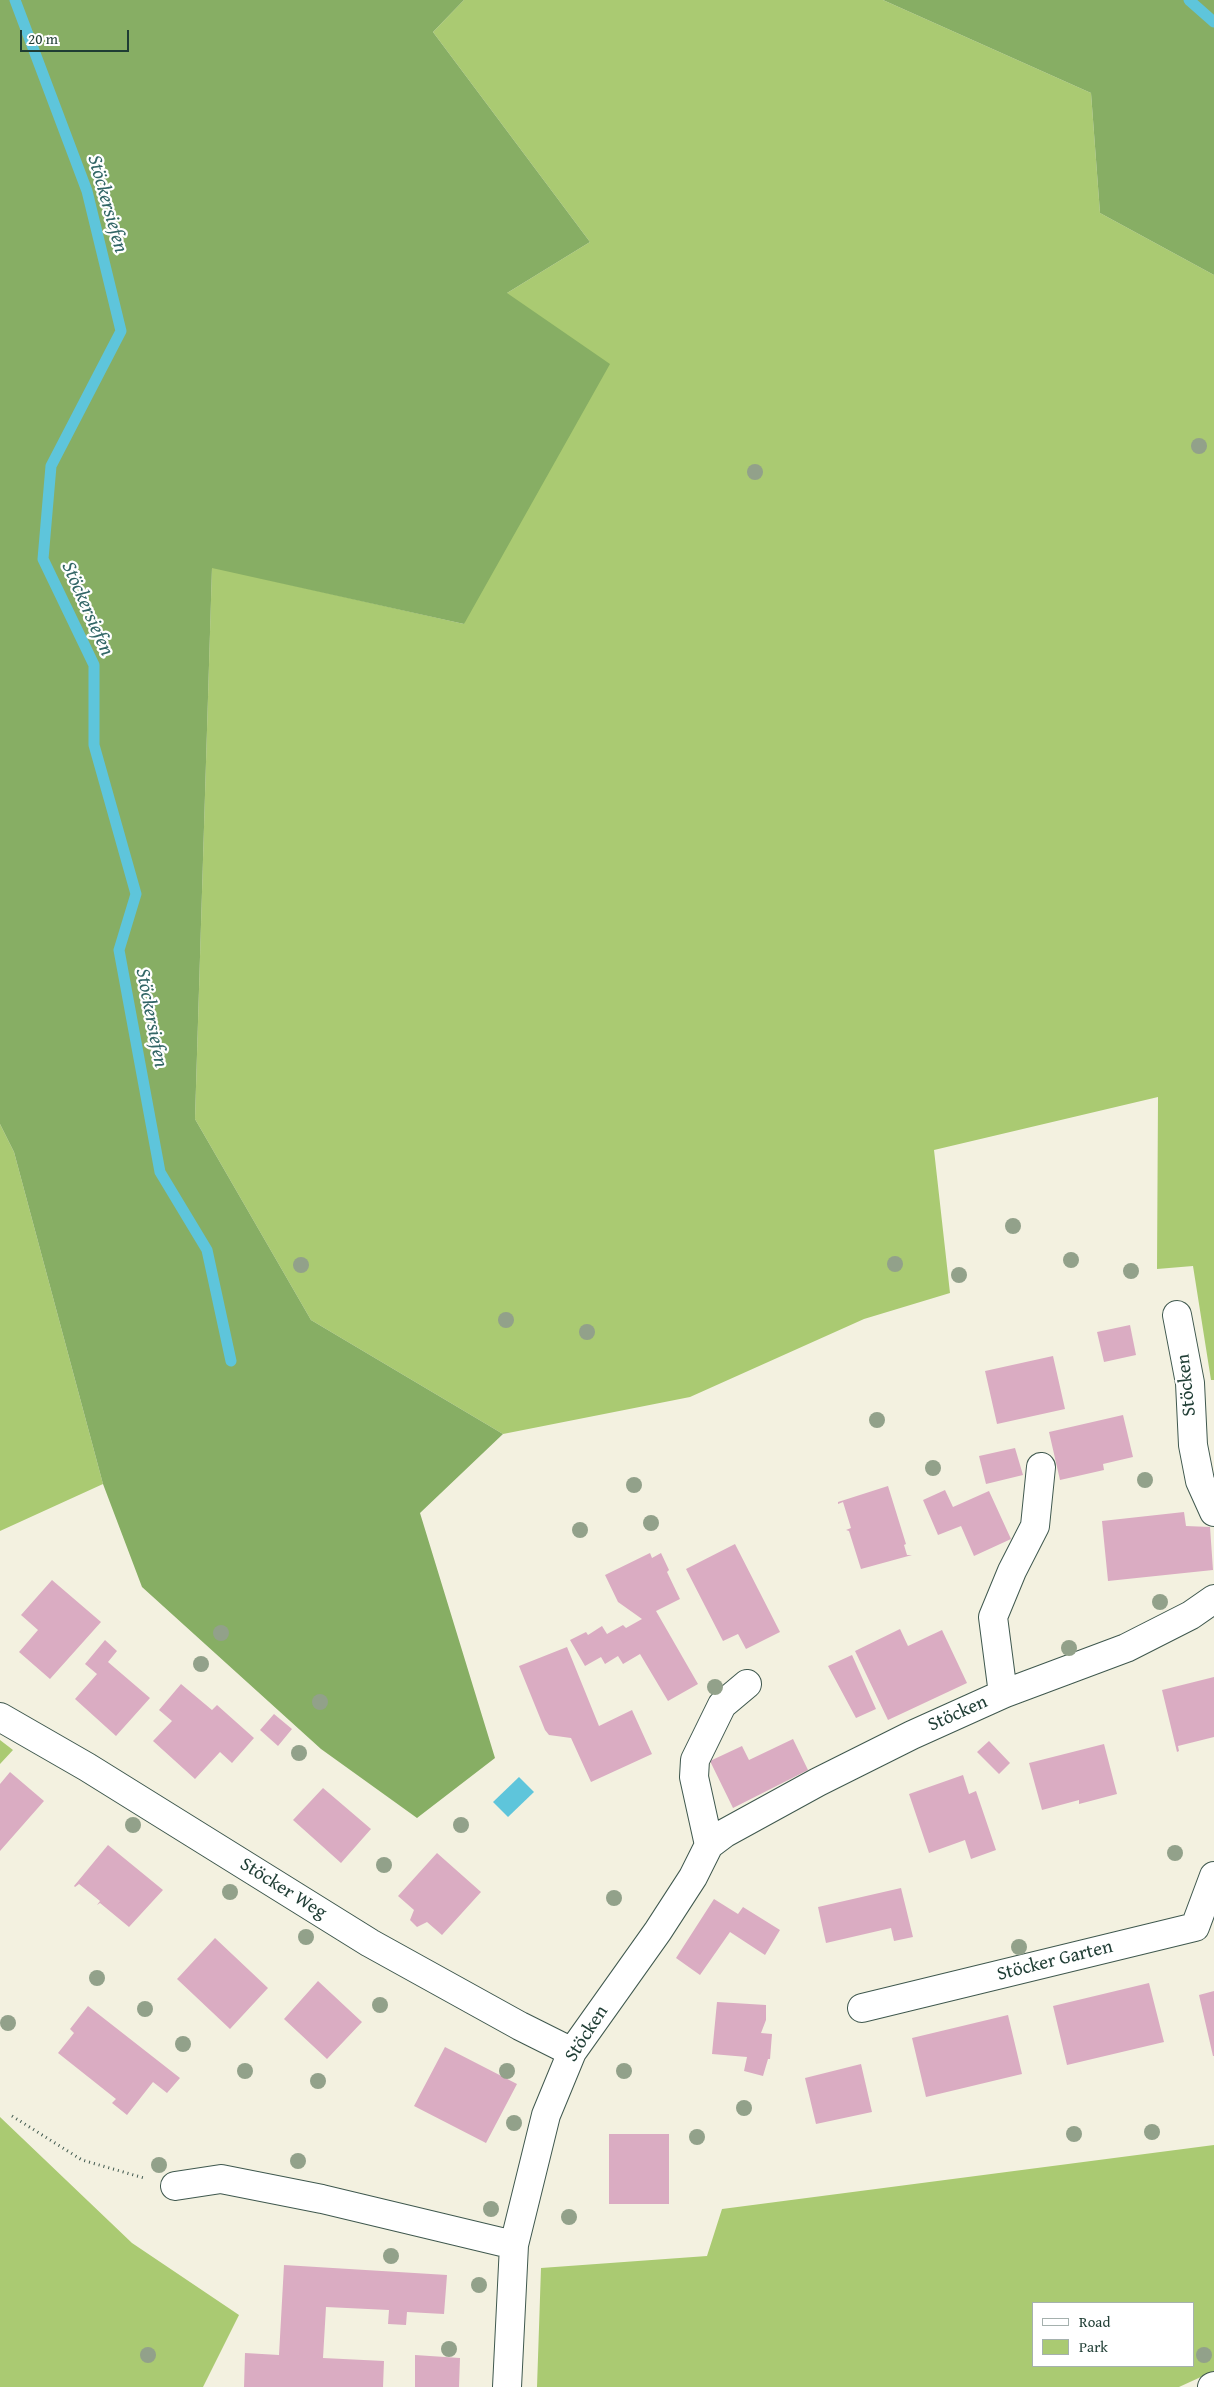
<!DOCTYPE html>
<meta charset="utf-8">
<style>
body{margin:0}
#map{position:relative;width:1214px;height:2387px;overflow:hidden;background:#f3f1e0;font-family:"Gentium Book Plus",serif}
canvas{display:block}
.legend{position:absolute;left:1032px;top:2302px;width:162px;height:65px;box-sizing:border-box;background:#fff;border:1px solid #a5b1ae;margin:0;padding:6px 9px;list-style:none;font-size:15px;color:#1f3d34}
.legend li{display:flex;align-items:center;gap:10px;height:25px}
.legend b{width:25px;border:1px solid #a5b1ae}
.scale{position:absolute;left:20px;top:30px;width:109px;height:22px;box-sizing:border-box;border:2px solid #1f3d34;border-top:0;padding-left:6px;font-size:15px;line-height:18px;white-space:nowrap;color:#1f3d34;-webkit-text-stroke:4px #fff;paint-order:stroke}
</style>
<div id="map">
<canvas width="1214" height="2387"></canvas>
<ul class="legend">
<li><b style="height:6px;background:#fff"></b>Road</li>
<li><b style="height:14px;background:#aaca72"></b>Park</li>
</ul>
<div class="scale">20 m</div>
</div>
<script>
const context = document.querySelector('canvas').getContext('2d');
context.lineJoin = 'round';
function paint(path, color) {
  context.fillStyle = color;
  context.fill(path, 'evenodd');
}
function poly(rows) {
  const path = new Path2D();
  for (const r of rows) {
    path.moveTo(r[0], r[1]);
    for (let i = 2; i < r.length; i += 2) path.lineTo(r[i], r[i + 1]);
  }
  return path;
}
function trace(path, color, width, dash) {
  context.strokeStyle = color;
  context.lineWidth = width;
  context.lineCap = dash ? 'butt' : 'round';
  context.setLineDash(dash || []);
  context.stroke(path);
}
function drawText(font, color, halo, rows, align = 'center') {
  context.font = font + ' "Gentium Book Plus",serif';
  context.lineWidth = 4.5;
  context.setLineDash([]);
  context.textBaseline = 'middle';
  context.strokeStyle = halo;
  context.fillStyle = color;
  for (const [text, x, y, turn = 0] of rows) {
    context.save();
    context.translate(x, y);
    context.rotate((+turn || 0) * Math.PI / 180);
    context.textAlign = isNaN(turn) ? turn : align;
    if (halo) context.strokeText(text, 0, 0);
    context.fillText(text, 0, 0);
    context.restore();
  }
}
paint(poly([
 [464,0,883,0,1091,93,1100,213,1214,275,1214,1380,1211,1380,1193,1266,1157,1269,1158,1097,934,1150,950,1293,864,1319,690,1397,503,1434,311,1320,195,1119,212,567,464,624,507,293,590,242,433,32],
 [0,1124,14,1152,103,1484,0,1531],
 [0,1740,13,1750,0,1764],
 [0,2117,132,2243,239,2315,203,2387,0,2387],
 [1214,2145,1214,2371,1179,2387,537,2387,541,2268,707,2256,722,2209],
 [1033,2303,1193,2303,1193,2366,1033,2366]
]), '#aaca72');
paint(poly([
 [0,0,464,0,433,32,590,242,507,293,610,364,464,624,212,568,195,1119,311,1320,503,1434,420,1513,495,1758,417,1818,321,1749,142,1587,103,1484,14,1152,0,1124],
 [883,0,1214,0,1214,275,1100,213,1091,93]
]), '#87ae64');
paint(poly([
 [519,1777,534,1792,508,1817,493,1802]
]), '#5ec5db');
trace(poly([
 [15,0,87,191,121,331,51,466,43,559,94,665,94,745,136,894,119,950,160,1172,207,1250,231,1361],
 [1189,0,1214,22]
]), '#5ec5db', 11);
paint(poly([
 [1130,1325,1136,1355,1104,1362,1097,1332],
 [1053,1356,1065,1409,997,1424,985,1371],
 [1123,1415,1133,1457,1103,1464,1104,1470,1060,1480,1049,1432],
 [1015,1448,1023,1475,986,1484,979,1456],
 [888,1486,906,1544,904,1545,907,1555,912,1555,861,1569,849,1531,846,1530,851,1528,843,1502,838,1504,838,1502],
 [945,1490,953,1507,989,1491,1011,1539,974,1556,961,1526,938,1535,923,1500],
 [1184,1512,1186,1526,1210,1527,1213,1570,1108,1581,1102,1521],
 [735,1544,780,1632,746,1649,738,1634,723,1641,686,1569],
 [650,1553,652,1558,661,1553,669,1570,667,1572,680,1599,656,1611,698,1684,668,1701,640,1654,623,1664,618,1656,605,1664,601,1657,585,1666,570,1640,586,1632,588,1635,602,1626,607,1634,623,1625,626,1628,642,1619,618,1602,605,1575],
 [52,1580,101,1622,50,1679,19,1652,38,1630,21,1615],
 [900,1629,908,1646,942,1630,967,1683,888,1720,855,1651],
 [105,1640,117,1651,108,1662,150,1698,116,1736,75,1699,97,1674,85,1664],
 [567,1647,599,1726,632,1710,652,1754,591,1782,571,1738,549,1735,545,1730,519,1666],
 [852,1655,876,1709,856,1718,828,1666],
 [1214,1677,1214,1737,1178,1746,1179,1751,1177,1752,1162,1690],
 [181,1684,212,1710,217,1705,254,1738,232,1763,220,1752,195,1779,153,1741,172,1721,159,1710],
 [274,1714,292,1729,278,1746,260,1730],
 [793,1739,808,1770,733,1808,710,1761,742,1746,749,1760],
 [989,1741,1010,1763,999,1774,977,1752],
 [1104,1744,1117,1794,1079,1804,1079,1800,1042,1810,1029,1763],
 [10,1772,44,1801,0,1851,0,1784],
 [963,1775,969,1794,976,1791,996,1850,971,1859,965,1840,929,1853,909,1794],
 [323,1788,371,1829,341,1863,293,1820],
 [108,1845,163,1890,129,1927,100,1903,97,1905,100,1901,79,1884,75,1887,74,1886],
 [437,1853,481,1892,442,1935,427,1922,417,1927,410,1920,414,1910,398,1896],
 [901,1888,913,1937,894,1941,891,1928,826,1943,818,1907],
 [714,1899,738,1914,743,1907,780,1930,765,1955,730,1932,700,1975,676,1958],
 [215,1938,268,1988,230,2029,177,1979],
 [318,1981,362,2022,327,2059,284,2019],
 [1149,1983,1164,2042,1067,2065,1053,2006],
 [1214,1991,1214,2056,1213,2056,1199,1995],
 [717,2002,766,2005,766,2020,761,2033,772,2034,770,2059,768,2059,763,2076,744,2071,747,2057,712,2054],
 [88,2006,180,2078,167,2093,153,2082,127,2115,112,2103,116,2099,58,2053,74,2033,70,2029],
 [1008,2015,1022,2074,926,2097,912,2038],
 [445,2047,517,2084,486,2143,414,2106],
 [861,2064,872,2112,816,2124,805,2078],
 [609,2134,669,2134,669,2204,609,2204],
 [284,2265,447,2275,444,2314,407,2312,406,2325,388,2324,389,2310,326,2307,323,2358,384,2361,383,2387,244,2387,245,2353,279,2355],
 [415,2355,460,2358,459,2387,415,2387]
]), '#daacc2');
const minor = poly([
 [1177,1315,1190,1383,1193,1445,1200,1481,1214,1512],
 [1003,1694,993,1617,1012,1571,1035,1526,1041,1467],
 [0,1717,87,1767,370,1943,520,2026,572,2052],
 [709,1845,694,1777,695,1760,722,1705,747,1684],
 [862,2008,1195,1927,1214,1876],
 [175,2186,221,2179,322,2199,514,2245],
 [507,2387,514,2245,546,2115,572,2052,658,1931,693,1877,709,1845,725,1833,818,1782,912,1735,1003,1694,1126,1648,1191,1615,1214,1599],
 [1212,2387,1214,2386]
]);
trace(minor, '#3f584e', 30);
trace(poly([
 [12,2116,82,2160,144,2178]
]), '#3f584e', 3, [1, 4]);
trace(minor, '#fff', 28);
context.fillStyle = '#92a18a';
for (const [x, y] of [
 [1199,446],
 [755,472],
 [1013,1226],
 [1071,1260],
 [895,1264],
 [301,1265],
 [1131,1271],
 [959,1275],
 [506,1320],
 [587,1332],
 [877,1420],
 [933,1468],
 [1145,1480],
 [634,1485],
 [651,1523],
 [580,1530],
 [1160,1602],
 [221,1633],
 [1069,1648],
 [201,1664],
 [715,1687],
 [320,1702],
 [299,1753],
 [133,1825],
 [461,1825],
 [1175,1853],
 [384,1865],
 [230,1892],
 [614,1898],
 [306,1937],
 [1019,1947],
 [97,1978],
 [380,2005],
 [145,2009],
 [8,2023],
 [183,2044],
 [245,2071],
 [507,2071],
 [624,2071],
 [318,2081],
 [744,2108],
 [514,2123],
 [1152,2132],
 [1074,2134],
 [697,2137],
 [298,2161],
 [159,2165],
 [491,2209],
 [569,2217],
 [391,2256],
 [479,2285],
 [449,2349],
 [148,2355],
 [1204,2355]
]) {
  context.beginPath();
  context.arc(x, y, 8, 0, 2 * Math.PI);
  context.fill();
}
drawText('19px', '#1f3d34', '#fff', [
 ["Stöcken",1187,1385,-96],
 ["Stöcken",958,1714,-24],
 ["Stöcker Weg",283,1889,32],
 ["Stöcker Garten",1055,1961,-14],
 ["Stöcken",587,2034,-57]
]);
drawText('italic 20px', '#326666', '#fff', [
 ["Stöckersiefen",107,204,74],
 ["Stöckersiefen",87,609,66],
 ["Stöckersiefen",151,1018,79]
]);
</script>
